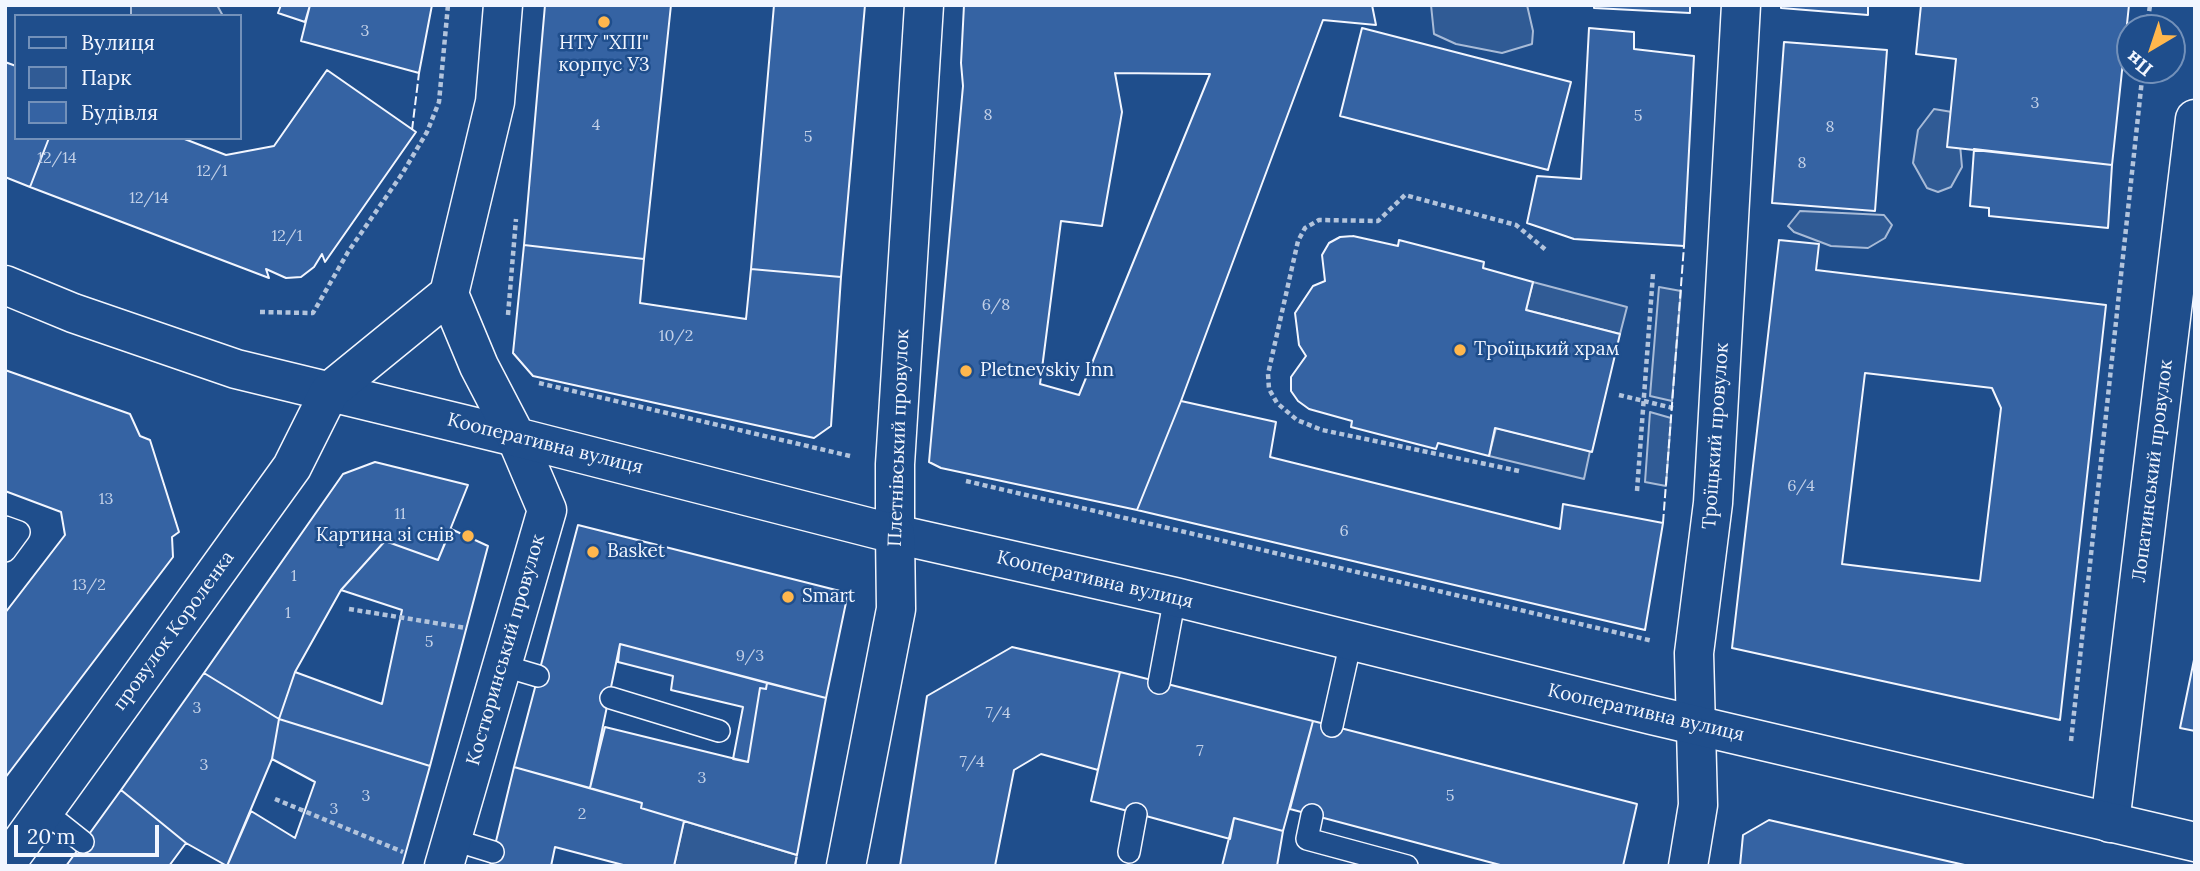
<!DOCTYPE html>
<meta charset="utf-8">
<style>
body{margin:0}
#map{position:relative;width:2200px;height:871px;overflow:hidden;background:#1f4e8c;font-family:Lora,serif}
canvas{display:block}
.frame{position:absolute;inset:0;border:7px solid #f2f6ff;pointer-events:none}
.legend{position:absolute;left:14px;top:14px;width:228px;height:126px;box-sizing:border-box;background:#1f4e8c;border:2px solid #7391ba;margin:0;padding:9px 12px;list-style:none;font-size:21px;color:#f2f6ff}
.legend li{display:flex;align-items:center;gap:14px;height:35px}
.legend b{width:35px;border:2px solid #7391ba}
.north{position:absolute;left:2116px;top:14px;width:70px;height:70px;box-sizing:border-box;background:#1f4e8c;border:2px solid #7391ba;border-radius:50%;rotate:219deg;font-size:19px;font-weight:700;line-height:28px;text-align:center;color:#f2f6ff}
.north::after{content:'';display:block;margin:auto;width:24px;height:32px;background:#ffb74d;clip-path:polygon(50% 0,100% 100%,50% 72%,0 100%)}
.scale{position:absolute;left:14px;top:825px;width:145px;height:32px;box-sizing:border-box;border:4px solid #f2f6ff;border-top:0;padding-left:9px;font-size:21px;line-height:24px;white-space:nowrap;color:#f2f6ff;-webkit-text-stroke:5px #1f4e8c;paint-order:stroke}
</style>
<div id="map">
<canvas width="2200" height="871"></canvas>
<div class="frame"></div>
<ul class="legend">
<li><b style="height:9px;background:#1f4e8c"></b>Вулиця</li>
<li><b style="height:19px;background:#305b95"></b>Парк</li>
<li><b style="height:19px;background:#3563a3"></b>Будівля</li>
</ul>
<div class="north">Пн</div>
<div class="scale">20 m</div>
</div>
<script>
const context = document.querySelector('canvas').getContext('2d');
context.lineJoin = 'round';
function paint(path, color) {
  context.fillStyle = color;
  context.fill(path, 'evenodd');
}
function poly(rows) {
  const path = new Path2D();
  for (const r of rows) {
    path.moveTo(r[0], r[1]);
    for (let i = 2; i < r.length; i += 2) path.lineTo(r[i], r[i + 1]);
  }
  return path;
}
function trace(path, color, width, dash) {
  context.strokeStyle = color;
  context.lineWidth = width;
  context.lineCap = dash ? 'butt' : 'round';
  context.setLineDash(dash || []);
  context.stroke(path);
}
function drawText(font, color, halo, rows, align = 'center') {
  context.font = font + ' Lora,serif';
  context.lineWidth = 5;
  context.setLineDash([]);
  context.textBaseline = 'middle';
  context.strokeStyle = halo;
  context.fillStyle = color;
  for (const [text, x, y, turn = 0] of rows) {
    context.save();
    context.translate(x, y);
    context.rotate((+turn || 0) * Math.PI / 180);
    context.textAlign = isNaN(turn) ? turn : align;
    if (halo) context.strokeText(text, 0, 0);
    context.fillText(text, 0, 0);
    context.restore();
  }
}
const green = poly([
 [131,5,217,5,223,16,131,16,131,5],
 [1431,5,1527,5,1533,31,1532,44,1502,53,1456,44,1434,34,1431,5],
 [1934,109,1952,112,1959,133,1962,167,1951,187,1938,192,1927,188,1913,163,1918,130,1934,109],
 [1800,211,1884,215,1892,225,1885,238,1868,248,1831,246,1794,232,1788,226,1800,211],
 [1533,282,1627,307,1620,334,1526,310,1533,282],
 [1659,287,1681,291,1672,401,1650,396,1659,287],
 [1650,412,1671,418,1666,486,1645,482,1650,412],
 [1496,428,1590,451,1584,479,1489,456,1496,428],
 [684,821,797,855,795,866,674,866,684,821]
]);
paint(green, '#305b95');
trace(green, '#a8bbd7', 2);
const building = poly([
 [281,5,310,5,305,22,278,13,281,5],
 [310,5,432,5,419,73,301,41,310,5],
 [545,5,671,5,644,259,524,245,545,5],
 [774,5,865,5,841,277,751,269,774,5],
 [964,5,1372,5,1376,25,1323,20,1181,401,1137,510,941,468,929,462,963,86,961,63,964,5],
 [1115,73,1210,74,1079,395,1040,384,1061,221,1102,226,1122,112,1115,73],
 [1594,5,1690,5,1690,13,1594,8,1594,5],
 [1781,5,1868,5,1868,15,1781,8,1781,5],
 [1921,5,2129,5,2112,165,1947,147,1956,59,1916,54,1921,5],
 [1362,28,1571,82,1548,170,1340,116,1362,28],
 [1589,28,1634,32,1634,49,1694,56,1684,246,1574,239,1527,223,1537,176,1581,179,1589,28],
 [1784,42,1887,50,1875,211,1772,203,1784,42],
 [5,62,16,66,16,138,49,138,30,187,5,177,5,62],
 [327,70,416,132,325,262,322,254,314,267,301,277,286,278,266,269,269,278,30,187,49,138,182,138,226,155,274,146,327,70],
 [1974,149,2112,165,2108,228,1989,216,1989,208,1970,206,1974,149],
 [1353,236,1398,246,1399,240,1484,262,1483,268,1533,282,1526,310,1620,334,1592,452,1495,428,1489,456,1438,443,1436,449,1351,427,1352,421,1309,409,1298,401,1291,391,1291,377,1306,356,1299,345,1295,313,1313,286,1325,281,1322,255,1329,243,1340,237,1353,236],
 [1779,240,1819,244,1816,270,2106,305,2060,720,1732,648,1779,240],
 [1865,373,1992,388,2001,408,1980,581,1842,564,1865,373],
 [524,245,644,259,640,303,746,319,751,269,841,277,831,426,814,438,533,376,513,353,524,245],
 [5,370,130,414,140,436,150,440,179,532,172,537,173,557,5,778,5,613,65,535,61,512,5,491,5,370],
 [1181,401,1276,422,1270,457,1560,529,1563,504,1663,523,1645,630,1137,510,1181,401],
 [375,462,468,485,438,560,385,541,341,590,295,672,279,719,204,673,343,474,375,462],
 [578,525,848,593,826,698,620,644,590,788,514,767,578,525],
 [451,529,488,546,430,766,279,719,295,672,382,704,402,610,341,590,385,541,438,560,451,529],
 [620,644,767,683,766,689,760,688,748,762,733,759,743,707,671,690,673,676,618,662,620,644],
 [1012,647,1120,672,1098,770,1041,754,1014,770,995,866,900,866,927,696,1012,647],
 [2195,655,2195,731,2180,728,2195,655],
 [1120,672,1313,721,1283,831,1234,818,1230,839,1091,801,1120,672],
 [204,673,279,719,272,759,227,866,186,843,121,790,204,673],
 [767,683,826,698,797,855,641,808,642,803,590,788,605,727,748,762,760,688,766,689,767,683],
 [279,719,430,766,402,866,227,866,251,811,295,838,315,782,272,759,279,719],
 [1313,721,1637,804,1623,866,1504,866,1290,809,1313,721],
 [514,767,642,803,641,808,684,821,674,866,627,866,555,847,551,866,490,866,514,767],
 [121,790,186,843,169,866,66,866,121,790],
 [1234,818,1283,831,1277,866,1222,866,1234,818],
 [1769,820,1821,832,1969,866,1740,866,1743,835,1769,820]
]);
paint(building, '#3563a3');
trace(building, '#f2f6ff', 2);
const service = poly([
 [5,527,19,532,5,551],
 [501,665,538,676],
 [1159,683,1175,597],
 [611,698,719,731],
 [1332,726,1351,641],
 [44,811,83,842],
 [1312,815,1307,839,1407,866],
 [451,839,493,852],
 [1129,852,1136,814]
]);
const minor = poly([
 [895,534,895,464,924,5],
 [2110,823,2195,119],
 [444,866,547,510,516,437],
 [1688,866,1698,805,1694,653,1713,503,1741,5]
]);
const tertiary = poly([
 [895,534,1175,597,1652,715,2195,842]
]);
const secondary = poly([
 [5,285,73,313,236,369,516,437]
]);
const primary = poly([
 [449,294,479,366,516,437,895,534,896,609,846,866],
 [5,865,292,467,330,391,449,294,495,102,503,5]
]);
trace(service, '#f2f6ff', 24);
trace(minor, '#f2f6ff', 41);
trace(tertiary, '#f2f6ff', 41);
trace(secondary, '#f2f6ff', 41);
trace(primary, '#f2f6ff', 41);
trace(poly([
 [2147,28,2150,5],
 [260,312,313,313,348,252,402,174,427,132,439,102,448,5],
 [508,315,516,219],
 [539,383,850,456],
 [1619,395,1673,408],
 [1519,471,1322,430,1297,420,1277,403,1269,389,1268,374,1298,241,1305,228,1319,220,1378,221,1405,195,1516,225,1546,250],
 [966,481,1653,641],
 [1637,491,1653,274],
 [349,609,466,628],
 [2071,741,2143,70],
 [275,799,403,852]
]), '#b3c4dc', 4.5, [5, 3.5]);
trace(service, '#1f4e8c', 21);
trace(minor, '#1f4e8c', 38);
trace(tertiary, '#1f4e8c', 38);
trace(secondary, '#1f4e8c', 38);
trace(primary, '#1f4e8c', 38);
trace(poly([
 [412,130,419,73],
 [1663,523,1684,246],
 [795,866,797,855]
]), '#f2f6ff', 2, [9, 3.5]);
for (const [x, y, r, color] of [
 [604,22,7,"#ffb74d"],
 [1460,350,7,"#ffb74d"],
 [966,371,7,"#ffb74d"],
 [468,536,7,"#ffb74d"],
 [593,552,7,"#ffb74d"],
 [788,597,7,"#ffb74d"]
]) {
  const dot = new Path2D();
  dot.arc(x, y, r, 0, 2 * Math.PI);
  context.fillStyle = color;
  context.fill(dot);
  trace(dot, '#1f4e8c', 2.5);
}
drawText('16px', '#c3d1e8', null, [
 ["3",365,31],
 ["3",2035,103],
 ["8",988,115],
 ["5",1638,116],
 ["4",596,125],
 ["8",1830,127],
 ["5",808,137],
 ["12/14",57,158],
 ["8",1802,163],
 ["12/1",212,171],
 ["12/14",149,198],
 ["12/1",287,236],
 ["6/8",996,305],
 ["10/2",676,336],
 ["6/4",1801,486],
 ["13",106,499],
 ["11",400,514],
 ["6",1344,531],
 ["1",294,576],
 ["13/2",89,585],
 ["1",288,613],
 ["5",429,642],
 ["9/3",750,656],
 ["3",197,708],
 ["7/4",998,713],
 ["7",1200,751],
 ["7/4",972,762],
 ["3",204,765],
 ["3",702,778],
 ["3",366,796],
 ["5",1450,796],
 ["3",334,809],
 ["2",582,814]
]);
drawText('19px', '#f2f6ff', '#1f4e8c', [
 ["НТУ \"ХПІ\"",604,44,"center"],
 ["корпус У3",604,66,"center"],
 ["Троїцький храм",1474,350],
 ["Pletnevskiy Inn",980,371],
 ["Картина зі снів",454,536,"right"],
 ["Basket",607,552],
 ["Smart",802,597]
], 'left');
drawText('19px', '#f2f6ff', '#1f4e8c', [
 ["Троїцький провулок",1716,436,-86],
 ["Плетнівський провулок",899,438,-88],
 ["Кооперативна вулиця",545,444,14],
 ["Лопатинський провулок",2153,471,-83],
 ["Кооперативна вулиця",1095,580,13],
 ["провулок Короленка",174,631,-54],
 ["Костюринський провулок",506,650,-74],
 ["Кооперативна вулиця",1646,713,13]
]);
</script>
